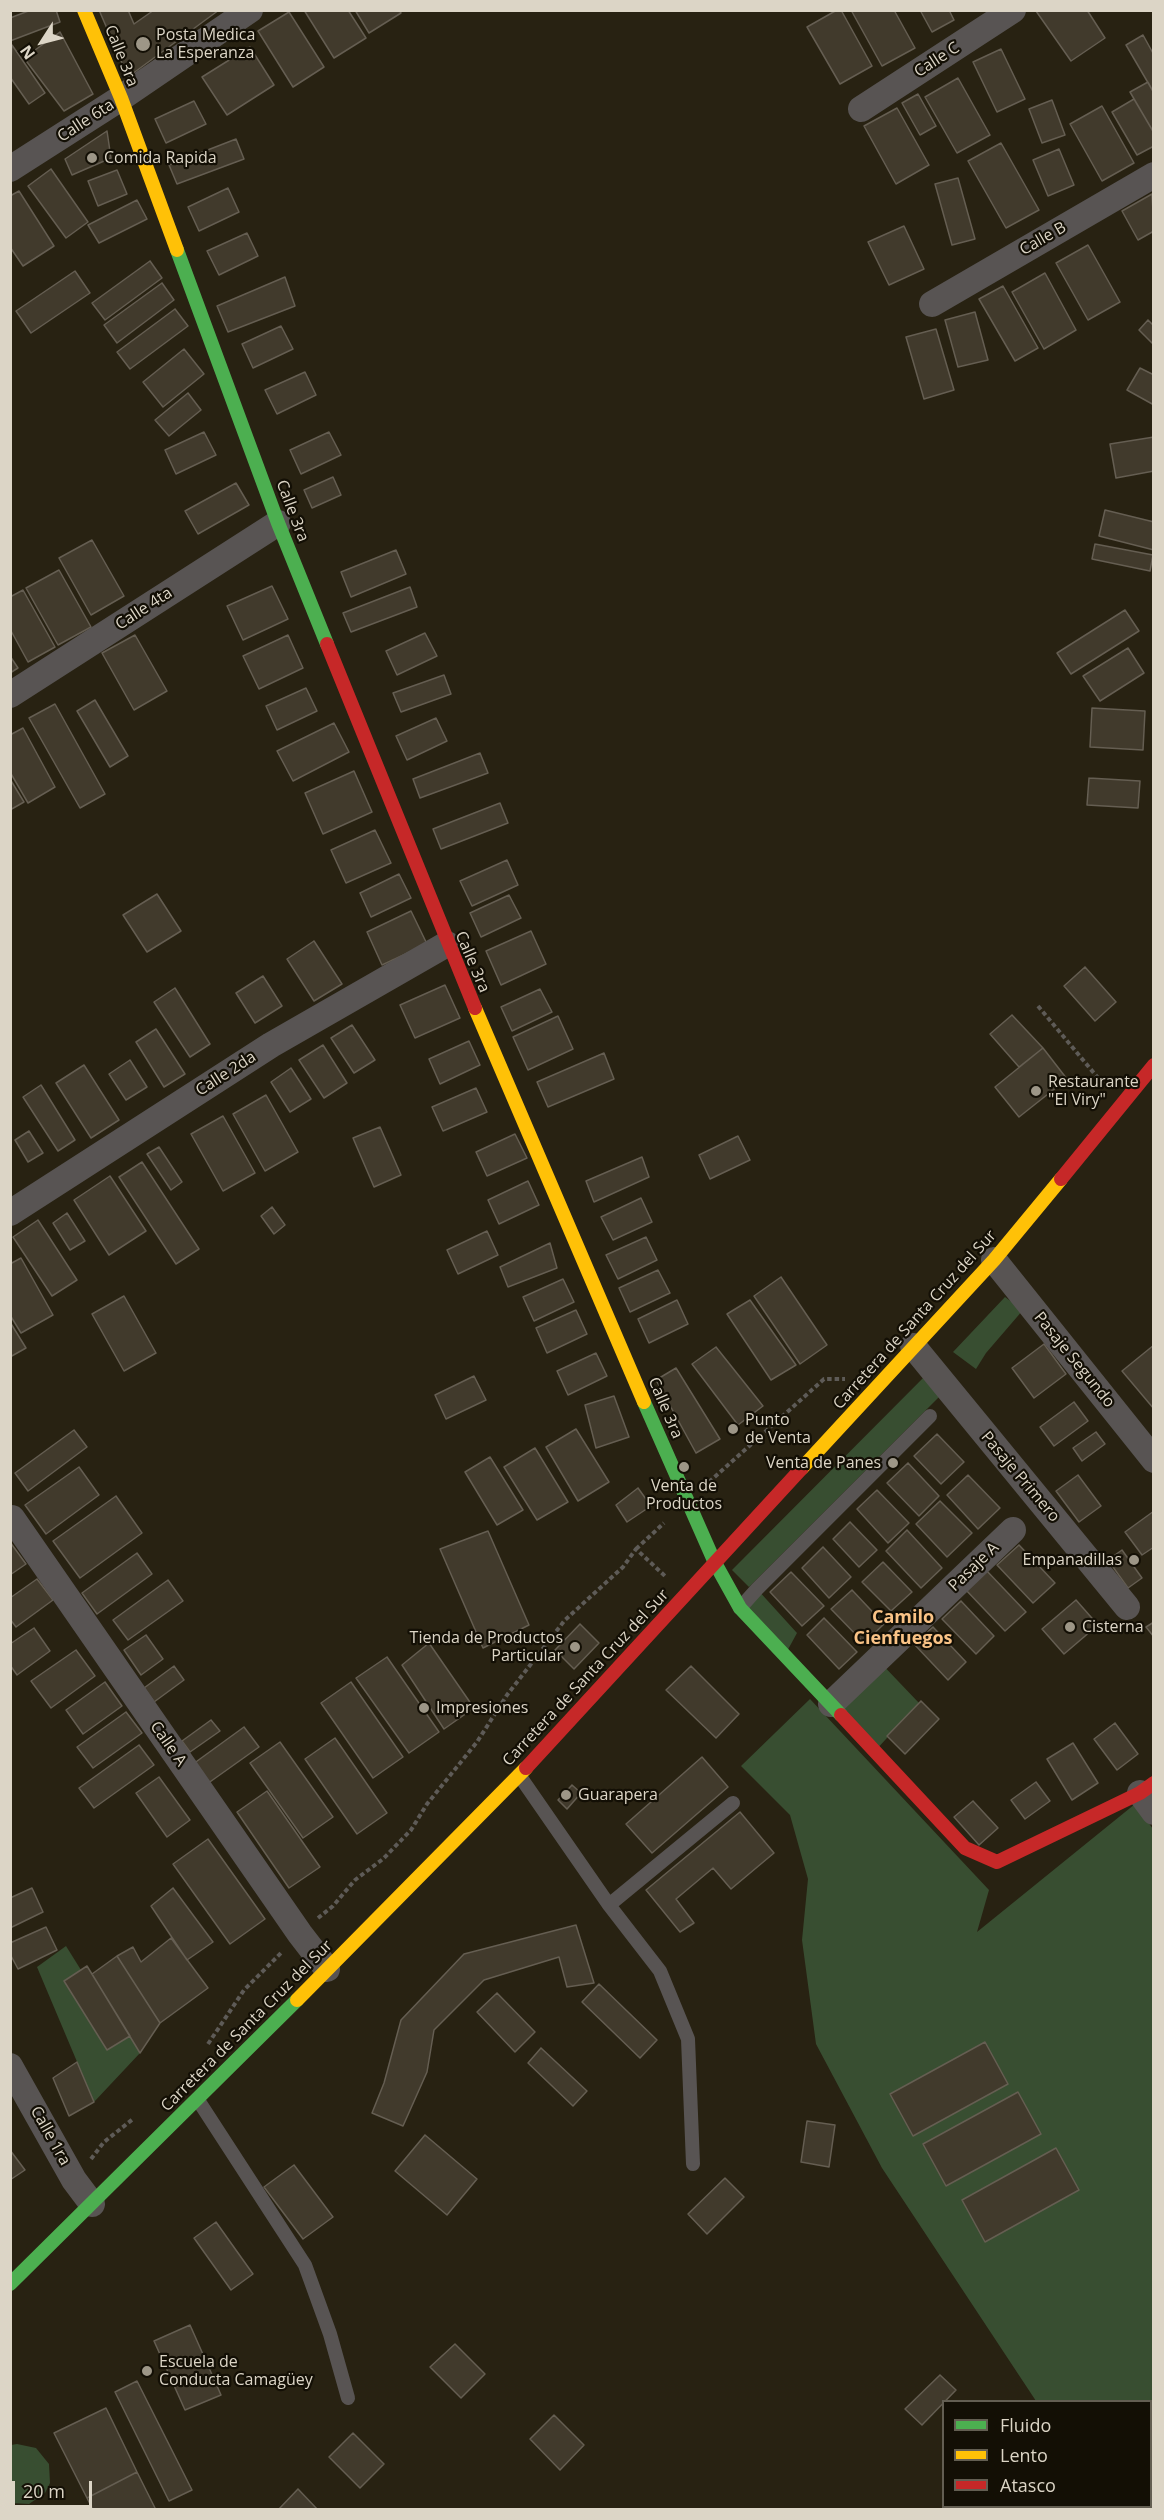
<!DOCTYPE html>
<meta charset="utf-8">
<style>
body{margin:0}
#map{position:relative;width:1164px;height:2520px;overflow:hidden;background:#282212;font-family:"Open Sans",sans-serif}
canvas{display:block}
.frame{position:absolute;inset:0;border:12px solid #dcd5c6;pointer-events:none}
.legend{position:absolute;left:942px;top:2400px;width:210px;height:108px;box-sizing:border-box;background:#130f05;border:2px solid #635e52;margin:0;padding:8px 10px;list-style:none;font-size:18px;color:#dcd5c6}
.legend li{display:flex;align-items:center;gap:12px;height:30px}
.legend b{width:30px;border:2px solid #635e52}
.north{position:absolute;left:12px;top:12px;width:60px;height:60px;-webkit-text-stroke:4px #130f05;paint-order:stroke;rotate:234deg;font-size:16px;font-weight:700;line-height:24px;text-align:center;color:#dcd5c6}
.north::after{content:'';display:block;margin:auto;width:21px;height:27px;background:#dcd5c6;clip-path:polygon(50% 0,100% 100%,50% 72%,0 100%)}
.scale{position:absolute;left:12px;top:2481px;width:80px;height:27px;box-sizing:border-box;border:3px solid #dcd5c6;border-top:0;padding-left:8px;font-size:18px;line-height:21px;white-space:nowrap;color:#dcd5c6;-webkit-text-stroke:4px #130f05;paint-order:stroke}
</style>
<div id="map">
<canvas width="1164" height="2520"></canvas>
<div class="frame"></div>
<ul class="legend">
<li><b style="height:8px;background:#4caf50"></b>Fluido</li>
<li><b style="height:8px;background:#ffc107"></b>Lento</li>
<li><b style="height:8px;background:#c62828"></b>Atasco</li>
</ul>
<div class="north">N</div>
<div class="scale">20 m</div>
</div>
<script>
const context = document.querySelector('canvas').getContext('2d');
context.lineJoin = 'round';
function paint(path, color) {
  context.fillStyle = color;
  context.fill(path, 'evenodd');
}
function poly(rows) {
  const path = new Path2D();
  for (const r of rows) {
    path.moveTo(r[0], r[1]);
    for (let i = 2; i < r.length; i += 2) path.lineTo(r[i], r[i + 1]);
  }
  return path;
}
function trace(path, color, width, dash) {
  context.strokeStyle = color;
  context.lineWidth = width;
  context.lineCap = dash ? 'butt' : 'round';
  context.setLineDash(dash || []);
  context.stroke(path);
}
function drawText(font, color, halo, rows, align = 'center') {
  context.font = font + ' "Open Sans",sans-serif';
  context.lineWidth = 4.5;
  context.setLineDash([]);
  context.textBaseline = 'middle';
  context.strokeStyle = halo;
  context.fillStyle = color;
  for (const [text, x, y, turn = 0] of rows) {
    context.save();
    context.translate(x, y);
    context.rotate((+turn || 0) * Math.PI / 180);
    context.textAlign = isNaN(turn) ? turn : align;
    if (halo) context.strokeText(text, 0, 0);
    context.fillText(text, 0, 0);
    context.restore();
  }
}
paint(poly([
 [1005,1297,1023,1310,986,1353,976,1369,953,1352],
 [930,1371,945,1391,749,1587,732,1570],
 [757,1589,797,1633,785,1655,740,1608],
 [877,1659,919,1703,875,1751,831,1704],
 [810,1699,989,1890,977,1932,1135,1804,1153,1829,1153,2509,1074,2509,1077,2506,1150,2506,1150,2402,1036,2401,882,2168,816,2044,802,1940,808,1879,790,1815,741,1766],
 [66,1946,81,1970,64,1981,107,2050,130,2036,140,2053,94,2102,37,1967],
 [17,2444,36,2448,49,2464,50,2483,45,2493,29,2504,11,2503,11,2445]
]), '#384e31');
const building = poly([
 [31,10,56,10,60,22,10,41,10,18,31,10],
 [99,10,128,10,134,24,154,10,219,10,128,77,99,10],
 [304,10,348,10,366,38,334,58,304,10],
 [355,10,399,10,401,13,369,33,355,10],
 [837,10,841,10,872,66,840,84,807,27,837,10],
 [851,10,894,10,915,48,882,66,851,10],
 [920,10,949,10,954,20,932,32,920,10],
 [1087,10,1105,38,1071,61,1036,11,1087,10],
 [289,12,324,67,293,87,258,31,289,12],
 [60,32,93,94,64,111,24,58,60,32],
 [1143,35,1154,55,1154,93,1126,45,1143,35],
 [12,45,45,93,29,104,10,77,12,45],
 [250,47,274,85,227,115,202,77,250,47],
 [1001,49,1025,99,997,112,973,62,1001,49],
 [958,78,990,135,957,153,925,97,958,78],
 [1148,82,1154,93,1154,133,1130,92,1148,82],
 [918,94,936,126,920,135,902,103,918,94],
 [1134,99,1154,133,1154,146,1137,155,1112,112,1134,99],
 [1052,100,1065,135,1042,143,1029,109,1052,100],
 [194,101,206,124,166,143,155,119,194,101],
 [1102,106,1134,163,1102,181,1070,124,1102,106],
 [897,108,929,165,896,184,864,126,897,108],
 [107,131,111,158,72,175,65,159,107,131],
 [236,139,244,159,177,184,169,165,236,139],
 [1001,143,1039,210,1006,228,968,161,1001,143],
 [1059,149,1074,185,1048,196,1033,160,1059,149],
 [51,169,88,222,66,238,28,186,51,169],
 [117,170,127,194,98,206,88,181,117,170],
 [958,178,975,239,952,245,935,184,958,178],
 [228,188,239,212,199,231,188,207,228,188],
 [19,191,54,246,23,266,10,247,10,196,19,191],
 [1152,194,1154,231,1138,240,1122,211,1152,194],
 [137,200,147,219,99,243,88,225,137,200],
 [904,226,924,269,889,285,868,242,904,226],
 [247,233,258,256,219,275,207,251,247,233],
 [1088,245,1120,302,1088,320,1056,263,1088,245],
 [150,261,162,278,105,320,92,303,150,261],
 [75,271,90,293,31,333,16,311,75,271],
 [1045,273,1076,330,1044,349,1012,292,1045,273],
 [285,277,295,306,228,332,217,306,285,277],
 [162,283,174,300,117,343,104,325,162,283],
 [1003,286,1038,348,1015,361,979,299,1003,286],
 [175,309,188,326,130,369,117,352,175,309],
 [975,312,988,360,958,367,945,320,975,312],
 [1148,320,1154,326,1154,345,1139,330,1148,320],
 [281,326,293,349,253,368,242,344,281,326],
 [936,329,954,390,924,399,906,337,936,329],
 [184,349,204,374,163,407,143,382,184,349],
 [1140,368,1154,375,1154,405,1127,390,1140,368],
 [305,372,316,395,277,414,265,390,305,372],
 [188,393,201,410,169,436,155,420,188,393],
 [204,432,216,455,176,474,165,450,204,432],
 [329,432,341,455,301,474,290,450,329,432],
 [1154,437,1154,471,1116,478,1110,444,1154,437],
 [333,477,341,495,312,508,304,490,333,477],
 [236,483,249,505,198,534,185,511,236,483],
 [1105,510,1154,522,1154,550,1099,536,1105,510],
 [92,540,124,596,91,615,59,558,92,540],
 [1095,544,1153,555,1150,571,1092,559,1095,544],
 [396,550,406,574,351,597,341,572,396,550],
 [59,570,91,627,58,645,26,588,59,570],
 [272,586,288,619,243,640,227,606,272,586],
 [410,587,417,607,351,632,343,613,410,587],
 [23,590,55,647,28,662,10,629,10,597,23,590],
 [1125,610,1139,631,1071,674,1057,653,1125,610],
 [425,633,437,656,397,675,386,651,425,633],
 [135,635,167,691,134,710,102,653,135,635],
 [288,635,303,668,259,689,243,656,288,635],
 [1128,648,1144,673,1100,701,1083,676,1128,648],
 [10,656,18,668,10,673,10,656],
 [444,675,451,694,401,712,393,693,444,675],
 [306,688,317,711,277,730,266,706,306,688],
 [95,700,128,756,110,767,77,711,95,700],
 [55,704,105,794,80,808,29,718,55,704],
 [1092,708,1145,711,1143,750,1090,747,1092,708],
 [436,718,447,741,407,760,396,736,436,718],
 [334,723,349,752,293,781,277,751,334,723],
 [23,728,55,787,28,803,10,772,10,735,23,728],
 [480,753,488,773,420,798,413,779,480,753],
 [354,771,372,812,323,834,305,793,354,771],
 [1089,778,1140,781,1138,808,1087,805,1089,778],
 [10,779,24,802,10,810,10,779],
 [500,803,508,823,441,849,433,829,500,803],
 [375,830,391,863,346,883,331,850,375,830],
 [507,860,518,885,472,906,460,881,507,860],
 [399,874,411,898,371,917,360,893,399,874],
 [157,894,181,931,147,952,123,915,157,894],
 [509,895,521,918,481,937,470,913,509,895],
 [411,911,427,944,382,965,367,932,411,911],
 [531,931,546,964,501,985,486,951,531,931],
 [314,941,342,984,314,1001,287,959,314,941],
 [1085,967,1116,1002,1095,1021,1064,986,1085,967],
 [263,976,282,1006,255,1023,236,993,263,976],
 [445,985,460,1018,415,1038,400,1005,445,985],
 [175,988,210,1044,190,1057,154,1002,175,988],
 [540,989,552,1012,512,1031,501,1007,540,989],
 [1012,1015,1043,1048,1019,1067,990,1034,1012,1015],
 [558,1016,573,1049,528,1070,513,1037,558,1016],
 [352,1025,375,1060,354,1073,331,1038,352,1025],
 [156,1029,185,1074,164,1087,136,1042,156,1029],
 [469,1041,480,1065,440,1084,429,1059,469,1041],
 [323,1045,347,1083,324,1098,299,1060,323,1045],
 [1043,1048,1067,1079,1019,1117,995,1087,1043,1048],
 [604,1053,614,1079,548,1107,537,1082,604,1053],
 [130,1060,147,1087,126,1100,109,1074,130,1060],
 [84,1065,119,1120,91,1138,56,1083,84,1065],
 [291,1068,311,1099,290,1112,271,1082,291,1068],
 [41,1085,75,1140,58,1151,23,1097,41,1085],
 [476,1088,487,1112,443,1131,432,1107,476,1088],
 [266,1095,298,1152,265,1171,233,1114,266,1095],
 [223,1116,255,1173,223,1191,191,1134,223,1116],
 [380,1127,401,1175,374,1187,353,1138,380,1127],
 [29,1131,43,1153,28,1162,15,1140,29,1131],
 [515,1134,527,1158,487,1176,476,1152,515,1134],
 [738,1136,750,1160,710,1179,699,1155,738,1136],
 [159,1147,182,1182,171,1190,147,1154,159,1147],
 [642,1157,649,1177,594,1202,586,1181,642,1157],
 [142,1162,199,1249,176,1264,119,1177,142,1162],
 [110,1176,146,1231,109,1255,74,1200,110,1176],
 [528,1181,539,1205,499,1224,488,1200,528,1181],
 [641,1198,652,1222,613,1240,601,1217,641,1198],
 [272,1207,285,1225,274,1234,261,1216,272,1207],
 [67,1213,85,1241,70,1250,53,1223,67,1213],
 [38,1220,77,1280,52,1296,13,1237,38,1220],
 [487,1231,498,1255,458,1274,447,1250,487,1231],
 [646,1237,657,1260,618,1279,606,1255,646,1237],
 [550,1243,557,1268,508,1287,500,1267,550,1243],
 [21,1258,53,1315,21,1333,10,1315,10,1264,21,1258],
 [658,1270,670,1293,630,1312,619,1288,658,1270],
 [781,1277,827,1345,800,1364,754,1296,781,1277],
 [563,1279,574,1302,534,1321,523,1297,563,1279],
 [124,1296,156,1353,124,1371,92,1314,124,1296],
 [677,1300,688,1324,649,1343,638,1319,677,1300],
 [750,1300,796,1365,771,1380,727,1314,750,1300],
 [576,1310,587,1334,547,1353,536,1328,576,1310],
 [10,1322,26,1348,10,1357,10,1322],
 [1044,1344,1066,1374,1034,1398,1012,1368,1044,1344],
 [1154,1345,1154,1409,1122,1371,1154,1345],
 [716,1347,763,1406,738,1425,692,1364,716,1347],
 [596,1353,607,1376,568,1395,557,1371,596,1353],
 [676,1368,720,1439,696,1453,656,1380,676,1368],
 [474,1376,486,1400,446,1419,435,1395,474,1376],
 [614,1396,629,1437,596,1448,585,1405,614,1396],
 [1074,1402,1088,1421,1054,1446,1040,1427,1074,1402],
 [576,1429,609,1482,578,1501,546,1447,576,1429],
 [74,1430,87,1447,28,1491,15,1473,74,1430],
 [1096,1432,1105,1444,1082,1461,1073,1448,1096,1432],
 [937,1434,964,1462,941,1484,914,1456,937,1434],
 [535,1448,568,1502,537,1520,504,1467,535,1448],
 [490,1457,523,1510,497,1525,465,1472,490,1457],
 [908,1463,939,1496,919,1516,887,1483,908,1463],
 [79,1467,99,1495,46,1534,25,1505,79,1467],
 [968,1475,1000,1508,978,1529,947,1495,968,1475],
 [1078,1475,1101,1506,1079,1522,1056,1491,1078,1475],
 [638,1488,651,1506,627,1522,616,1505,638,1488],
 [877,1490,909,1523,888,1543,857,1509,877,1490],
 [116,1496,142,1533,80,1578,53,1541,116,1496],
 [940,1501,972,1533,947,1557,916,1524,940,1501],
 [1154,1511,1154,1547,1142,1555,1125,1532,1154,1511],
 [850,1522,877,1550,859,1567,833,1539,850,1522],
 [907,1530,942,1568,921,1588,886,1551,907,1530],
 [488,1531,529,1625,483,1648,440,1549,488,1531],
 [10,1542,26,1564,10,1575,10,1542],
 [1019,1545,1055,1583,1033,1603,997,1565,1019,1545],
 [823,1547,851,1577,829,1598,802,1568,823,1547],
 [1122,1550,1142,1578,1128,1588,1108,1560,1122,1550],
 [137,1553,152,1574,97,1614,82,1593,137,1553],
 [883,1562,912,1592,891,1611,862,1582,883,1562],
 [985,1569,1026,1612,1005,1631,965,1589,985,1569],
 [791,1572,824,1606,802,1626,770,1592,791,1572],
 [37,1579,53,1600,16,1627,10,1619,10,1598,37,1579],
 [168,1580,183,1601,128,1640,113,1620,168,1580],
 [852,1590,884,1624,864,1643,831,1609,852,1590],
 [1076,1600,1098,1625,1064,1654,1042,1629,1076,1600],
 [961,1601,994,1636,976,1654,942,1619,961,1601],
 [824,1618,857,1652,839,1669,807,1635,824,1618],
 [1154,1622,1154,1637,1146,1627,1154,1622],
 [580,1624,599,1643,574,1669,555,1650,580,1624],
 [933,1627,966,1662,948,1680,914,1644,933,1627],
 [34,1628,50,1651,17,1675,10,1665,10,1644,34,1628],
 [146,1635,163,1659,141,1675,124,1650,146,1635],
 [429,1643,474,1708,444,1729,402,1665,429,1643],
 [76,1650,95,1676,51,1708,31,1681,76,1650],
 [387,1657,439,1732,409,1753,356,1678,387,1657],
 [174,1666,184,1680,154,1702,144,1688,174,1666],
 [691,1666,739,1714,716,1738,666,1690,691,1666],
 [105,1682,122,1706,83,1734,66,1710,105,1682],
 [351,1682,403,1757,373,1778,321,1703,351,1682],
 [921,1701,939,1719,905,1754,887,1736,921,1701],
 [126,1712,142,1733,93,1768,77,1747,126,1712],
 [211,1720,220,1731,190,1752,182,1741,211,1720],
 [1115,1723,1138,1754,1117,1770,1094,1739,1115,1723],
 [244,1727,259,1747,207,1784,193,1764,244,1727],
 [335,1738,387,1813,357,1834,305,1759,335,1738],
 [280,1742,333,1817,303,1838,250,1763,280,1742],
 [1073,1743,1098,1783,1072,1800,1047,1759,1073,1743],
 [139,1745,154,1765,94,1808,79,1788,139,1745],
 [702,1757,728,1787,652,1853,626,1824,702,1757],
 [159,1777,190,1820,167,1837,136,1793,159,1777],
 [1036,1782,1050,1801,1025,1819,1011,1800,1036,1782],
 [572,1785,581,1793,567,1809,558,1800,572,1785],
 [267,1791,320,1867,289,1888,237,1812,267,1791],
 [973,1801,998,1828,979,1845,954,1817,973,1801],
 [740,1812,774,1853,731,1889,713,1868,676,1899,694,1923,680,1932,646,1890,740,1812],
 [208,1839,265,1919,230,1944,173,1864,208,1839],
 [32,1888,43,1912,10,1928,10,1898,32,1888],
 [173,1888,213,1942,187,1960,151,1906,173,1888],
 [576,1925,594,1983,567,1987,559,1957,484,1980,434,2030,427,2072,403,2126,372,2113,384,2083,401,2020,464,1954,576,1925],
 [46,1927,57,1950,18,1969,10,1954,10,1943,46,1927],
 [171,1938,208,1988,160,2023,117,1956,133,1947,141,1962,171,1938],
 [117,1956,160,2023,140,2053,92,1974,117,1956],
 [87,1966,130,2036,107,2050,64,1981,87,1966],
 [599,1984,657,2040,640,2058,582,2002,599,1984],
 [497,1993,535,2032,515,2052,477,2012,497,1993],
 [985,2042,1008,2084,913,2136,890,2094,985,2042],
 [541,2048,587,2091,573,2106,528,2063,541,2048],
 [77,2062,94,2102,69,2116,53,2078,77,2062],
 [1018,2092,1041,2134,946,2186,923,2144,1018,2092],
 [807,2121,835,2125,829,2167,801,2162,807,2121],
 [425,2135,477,2179,447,2215,395,2171,425,2135],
 [1056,2148,1079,2190,985,2242,962,2200,1056,2148],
 [10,2150,25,2170,10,2180,10,2150],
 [294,2165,333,2217,303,2239,264,2187,294,2165],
 [725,2178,744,2197,707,2234,688,2214,725,2178],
 [216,2222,253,2274,231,2290,194,2238,216,2222],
 [190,2325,221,2395,185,2410,154,2341,190,2325],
 [455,2344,485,2374,461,2398,430,2367,455,2344],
 [940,2375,956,2390,922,2425,905,2409,940,2375],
 [137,2381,192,2490,169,2501,115,2392,137,2381],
 [106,2408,137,2472,87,2498,54,2433,106,2408],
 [554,2415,584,2445,560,2470,530,2439,554,2415],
 [353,2433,384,2464,360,2488,329,2457,353,2433],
 [137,2472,156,2510,93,2510,87,2498,137,2472],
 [298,2489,318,2510,278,2510,298,2489]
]);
paint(building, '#413a2c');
trace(building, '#655e52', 1.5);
trace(poly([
 [1038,1006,1103,1084],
 [709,1482,824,1379,845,1379],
 [636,1549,664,1523],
 [318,1918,333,1906,355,1880,383,1859,411,1830,427,1804,477,1742,507,1695,565,1620,623,1567,636,1549,665,1576],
 [208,2044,244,1990,282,1952],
 [91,2159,104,2142,133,2119]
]), '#5e5b57', 4, [4.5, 3]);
trace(poly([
 [740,1608,757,1589,930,1416],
 [519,1775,609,1905,660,1971,688,2039,693,2164],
 [609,1905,733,1803],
 [198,2100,305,2265,330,2334,348,2398]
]), '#585453', 14);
trace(poly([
 [861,109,1013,10],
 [10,169,121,98,250,10],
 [932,304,1154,175],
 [10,695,278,523],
 [10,1213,271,1045,447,944],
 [994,1260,1154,1460],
 [913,1346,1127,1607],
 [12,1518,300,1934,327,1969],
 [831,1704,1013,1530],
 [1140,1793,1154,1812],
 [10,2066,74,2180,92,2204]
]), '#585453', 26);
trace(poly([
 [177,250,278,523,327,644],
 [644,1402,715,1563,740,1608,841,1715],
 [10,2284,297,2000]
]), '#4caf50', 14);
trace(poly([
 [84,10,121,98,177,250],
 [475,1008,644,1402],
 [802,1468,994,1260,1061,1179],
 [297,2000,526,1768]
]), '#ffc107', 14);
trace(poly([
 [327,644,475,1008],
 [1061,1179,1154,1065],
 [841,1715,965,1848,997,1862,1140,1793,1154,1783],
 [526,1768,802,1468]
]), '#c62828', 14);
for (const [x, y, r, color] of [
 [143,44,8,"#9d9687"],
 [92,158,6,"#9d9687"],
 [1036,1091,6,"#9d9687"],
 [733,1429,6,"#9d9687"],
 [893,1463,6,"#9d9687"],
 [684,1467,6,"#9d9687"],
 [1134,1560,6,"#9d9687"],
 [1070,1627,6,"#9d9687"],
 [575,1647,6,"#9d9687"],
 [424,1708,6,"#9d9687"],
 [566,1795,6,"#9d9687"],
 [147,2371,6,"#9d9687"]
]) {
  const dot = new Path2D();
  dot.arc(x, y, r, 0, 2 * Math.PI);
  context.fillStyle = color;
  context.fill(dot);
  trace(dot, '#130f05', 2);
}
drawText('16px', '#dcd5c6', '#130f05', [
 ["Posta Medica",156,35],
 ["La Esperanza",156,53],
 ["Comida Rapida",104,158],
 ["Restaurante",1048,1082],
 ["\"El Viry\"",1048,1100],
 ["Punto",745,1420],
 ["de Venta",745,1438],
 ["Venta de Panes",881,1463,"right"],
 ["Venta de",684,1486,"center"],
 ["Productos",684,1504,"center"],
 ["Empanadillas",1122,1560,"right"],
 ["Cisterna",1082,1627],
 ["Tienda de Productos",563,1638,"right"],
 ["Particular",563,1656,"right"],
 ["Impresiones",436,1708],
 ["Guarapera",578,1795],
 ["Escuela de",159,2362],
 ["Conducta Camagüey",159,2380]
], 'left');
drawText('16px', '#dcd5c6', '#130f05', [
 ["Calle 3ra",121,56,68],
 ["Calle C",937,60,-33],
 ["Calle 6ta",86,121,-33],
 ["Calle B",1043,239,-30],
 ["Calle 3ra",292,511,69],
 ["Calle 4ta",144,609,-33],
 ["Calle 3ra",472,962,67],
 ["Calle 2da",226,1074,-33],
 ["Carretera de Santa Cruz del Sur",915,1320,-48],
 ["Pasaje Segundo",1074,1360,51],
 ["Calle 3ra",665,1408,67],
 ["Pasaje Primero",1020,1477,50],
 ["Pasaje A",974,1567,-44],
 ["Carretera de Santa Cruz del Sur",586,1678,-47],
 ["Calle A",168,1744,55],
 ["Carretera de Santa Cruz del Sur",247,2026,-45],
 ["Calle 1ra",50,2136,61]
]);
drawText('bold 18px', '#fac386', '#130f05', [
 ["Camilo",903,1618],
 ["Cienfuegos",903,1639]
]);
</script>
